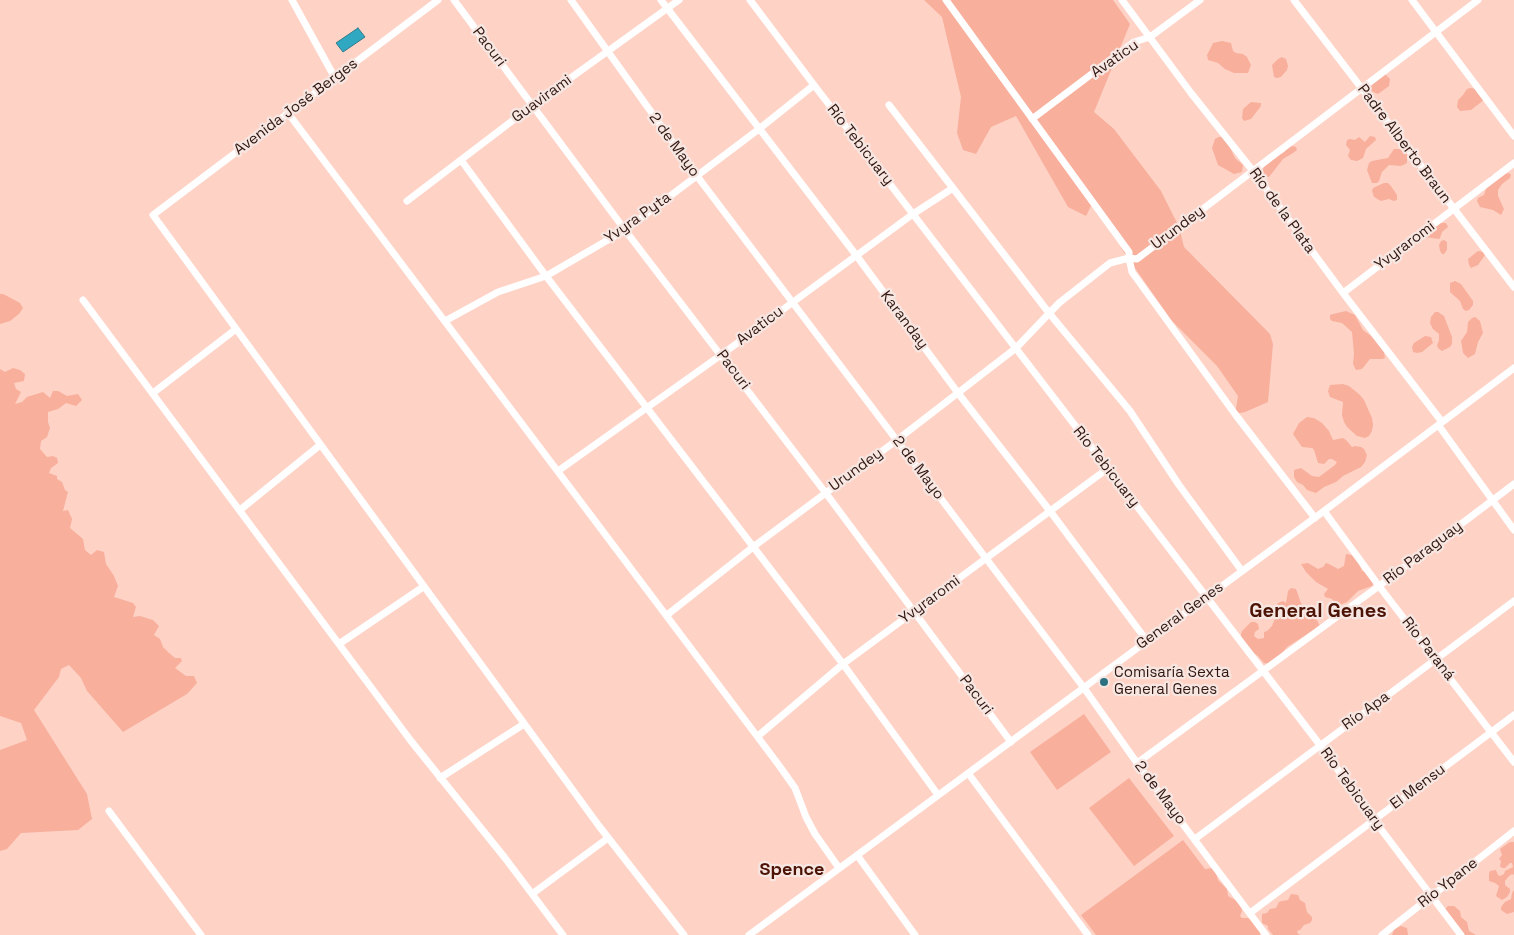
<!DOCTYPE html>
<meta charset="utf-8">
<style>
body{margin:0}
canvas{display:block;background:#ffd2c6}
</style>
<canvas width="1514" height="935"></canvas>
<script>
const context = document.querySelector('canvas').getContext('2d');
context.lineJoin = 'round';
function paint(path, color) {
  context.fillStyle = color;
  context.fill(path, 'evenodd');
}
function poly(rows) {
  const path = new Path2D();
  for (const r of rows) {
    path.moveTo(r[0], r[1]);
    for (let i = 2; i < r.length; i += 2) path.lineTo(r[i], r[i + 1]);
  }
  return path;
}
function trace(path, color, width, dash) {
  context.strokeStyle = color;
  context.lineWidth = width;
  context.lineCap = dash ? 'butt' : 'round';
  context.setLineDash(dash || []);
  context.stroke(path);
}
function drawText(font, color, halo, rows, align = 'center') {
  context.font = font + ' "Space Grotesk",sans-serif';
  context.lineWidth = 4.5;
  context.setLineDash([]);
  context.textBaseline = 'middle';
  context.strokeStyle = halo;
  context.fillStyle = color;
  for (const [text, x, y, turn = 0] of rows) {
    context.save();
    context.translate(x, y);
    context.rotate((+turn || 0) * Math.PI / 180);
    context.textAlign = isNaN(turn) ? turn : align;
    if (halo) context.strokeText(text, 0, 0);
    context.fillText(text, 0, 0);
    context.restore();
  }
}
paint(poly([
 [924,0,1113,0,1130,24,1094,112,1114,129,1161,191,1179,227,1184,247,1270,334,1273,344,1268,402,1245,412,1235,414,1238,396,1217,366,1172,321,1123,251,1112,227,1092,204,1086,216,1068,207,1016,116,991,127,976,154,963,150,957,133,961,97,942,17],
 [1222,41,1231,43,1233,51,1236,53,1243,54,1247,57,1251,65,1248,73,1234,73,1225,69,1218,63,1208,60,1207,55,1213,43],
 [1282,57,1286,59,1288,66,1287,70,1281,77,1277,78,1274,77,1272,65,1278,59],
 [1385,74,1390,79,1389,86,1378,94,1371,91,1370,87,1372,84],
 [1470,88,1477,89,1485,99,1471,110,1460,111,1457,107,1458,100,1463,95,1467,89],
 [1251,102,1261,103,1261,106,1251,119,1244,121,1242,118,1243,109],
 [1370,136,1375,137,1376,140,1366,149,1363,158,1357,161,1351,160,1348,156,1350,150,1346,145,1347,140,1350,139,1355,140,1359,137,1365,142],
 [1219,137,1225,137,1235,158,1243,165,1242,172,1234,174,1218,165,1212,148,1215,139],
 [1292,146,1296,147,1297,150,1293,153,1283,159,1269,177,1264,177,1262,173,1264,166,1278,154,1283,153,1289,147],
 [1394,149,1401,149,1406,151,1407,154,1407,163,1401,166,1389,165,1382,172,1379,181,1377,183,1372,183,1367,170,1369,163,1372,161,1388,158],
 [1509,173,1511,175,1510,178,1502,184,1498,190,1498,196,1504,209,1501,215,1493,210,1480,207,1477,201,1478,198,1484,195,1490,176,1493,175,1500,175],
 [1384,183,1388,183,1391,186,1397,195,1397,200,1394,201,1389,199,1381,201,1374,197,1372,191,1373,188],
 [1441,223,1446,223,1448,227,1442,232,1440,238,1439,239,1425,237,1426,232],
 [1444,240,1447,242,1447,250,1444,254,1442,254,1440,251,1439,245,1441,241],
 [1478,251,1484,252,1485,255,1478,265,1471,268,1469,265,1468,259],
 [1455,281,1461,284,1473,301,1473,305,1469,310,1466,311,1463,309,1460,301,1450,292,1450,283],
 [0,294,3,294,9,297,20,303,23,308,19,314,10,321,0,324],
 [1346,311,1355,315,1363,330,1371,336,1384,352,1385,358,1382,359,1370,359,1362,369,1356,370,1353,364,1354,354,1352,332,1342,323,1332,321,1330,319,1330,315,1333,314],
 [1435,312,1438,312,1444,316,1452,337,1452,344,1450,347,1442,351,1439,349,1437,346,1439,340,1439,334,1433,329,1430,323,1431,317],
 [1475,317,1480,321,1483,333,1478,342,1475,354,1468,358,1463,353,1461,341,1467,332,1468,322,1472,318],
 [1425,336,1431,337,1433,343,1422,352,1417,353,1413,352,1412,347,1414,343],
 [13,368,20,370,25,374,24,381,14,383,16,389,21,392,15,404,22,402,27,397,43,392,50,398,53,391,58,391,67,396,78,394,82,400,76,406,66,403,58,409,48,412,48,422,50,428,47,437,41,441,40,449,47,457,53,456,57,458,58,463,51,468,49,473,57,476,57,479,62,482,65,490,68,492,63,511,68,510,72,519,70,528,83,539,85,550,91,555,97,550,104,552,106,564,114,576,118,586,114,597,133,603,136,607,133,617,140,616,153,620,159,626,154,635,160,639,163,647,169,653,175,658,181,658,182,661,175,668,186,676,194,676,197,683,187,694,123,732,87,691,81,678,69,665,61,669,59,677,34,710,87,794,92,819,78,830,21,833,7,849,0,851,0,750,27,740,21,723,0,716,0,369,5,372],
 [1343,384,1349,386,1360,395,1364,400,1372,418,1373,425,1372,431,1369,436,1365,438,1357,436,1347,427,1344,422,1342,415,1343,402,1330,397,1328,391,1330,385],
 [1307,417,1314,418,1322,423,1329,431,1333,440,1343,438,1346,440,1352,447,1355,446,1361,447,1364,449,1367,455,1365,462,1361,467,1343,476,1336,482,1324,487,1316,493,1307,490,1303,485,1297,482,1294,477,1294,470,1301,468,1312,476,1319,477,1335,465,1337,462,1332,459,1329,459,1324,464,1318,463,1314,450,1312,448,1302,447,1293,434,1299,423],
 [1346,554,1352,555,1357,559,1362,571,1369,573,1374,582,1372,586,1358,591,1347,602,1340,605,1336,604,1332,599,1325,597,1324,594,1328,589,1316,582,1306,572,1301,564,1308,563,1318,569,1323,567,1326,563,1329,564,1338,569,1344,566],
 [1291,588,1296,589,1301,603,1308,615,1317,620,1320,626,1287,647,1277,659,1271,664,1264,663,1258,656,1252,652,1240,638,1242,631,1251,622,1255,622,1258,624,1259,629,1255,632,1254,636,1258,639,1264,638,1264,632,1267,631,1272,626,1276,616,1274,609,1278,603,1283,601,1286,603,1288,591],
 [1084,714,1111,752,1057,790,1030,752],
 [1129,778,1174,836,1134,866,1089,808],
 [1183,840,1205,869,1213,868,1215,870,1218,880,1227,889,1228,896,1239,902,1241,905,1242,911,1240,916,1242,918,1248,918,1259,927,1260,930,1260,935,1096,935,1081,915],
 [1510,842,1514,842,1514,875,1512,874,1509,876,1505,881,1505,885,1510,889,1510,892,1507,897,1502,900,1496,896,1499,886,1495,883,1489,881,1489,874,1490,871,1496,870,1498,875,1500,876,1504,874,1505,871,1513,867,1512,863,1510,863,1505,868,1502,868,1500,866,1501,861,1499,859,1502,855,1500,849],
 [1514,890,1514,912,1507,914,1501,910,1501,907,1505,902,1511,899,1512,893],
 [1291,894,1298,895,1300,900,1305,903,1307,912,1312,917,1312,920,1310,923,1304,925,1300,930,1297,931,1298,934,1301,935,1273,935,1268,929,1268,926,1262,923,1262,914,1267,913,1270,909,1276,908,1279,902,1282,901,1288,900],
 [1448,906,1454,906,1460,911,1461,917,1467,922,1469,931,1476,935,1463,935,1445,909],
 [1401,926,1407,928,1408,935,1392,935,1394,929]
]), '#f8af9c');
const water = poly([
 [358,28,365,37,343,52,336,43,358,28]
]);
paint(water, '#30a8c1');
trace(water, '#307c8c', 1);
trace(poly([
 [292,0,335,78],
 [438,0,153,215,599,826,684,935],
 [454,0,625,230,825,492,1011,742],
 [571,0,697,176,1084,688,1137,763,1266,935],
 [661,0,856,255,958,393,1050,511,1147,641],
 [750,0,814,85,1320,745,1374,820,1461,935],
 [946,0,1129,252,1129,258,1137,259,1478,0],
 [1122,0,1191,93,1253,171,1343,293,1442,422],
 [1294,0,1514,287],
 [1412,0,1514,136],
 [889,105,1049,313,1130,411,1179,485,1242,571],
 [288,113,778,764,795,788,806,817,815,834,839,868],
 [1032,119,1134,42,1150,37,1200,0],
 [461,160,546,276,843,664,938,795],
 [407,201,533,105,679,0],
 [1343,293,1514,163],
 [83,300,411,741,505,858,563,935],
 [445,321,498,292,546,276,625,230,759,129,814,85],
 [153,393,236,329],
 [1439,426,1514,530],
 [558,471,721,355,913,214,953,188],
 [240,510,320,445],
 [1324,511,1379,586,1514,762],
 [667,615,753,547,897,440,1016,348,1059,303,1110,263,1129,258,1132,272,1235,414,1315,518],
 [339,644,423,587],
 [758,736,843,664,1107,469],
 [1137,763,1379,586,1514,484],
 [968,773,1088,935],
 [440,778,524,724],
 [109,811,201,935],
 [1195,839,1514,601],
 [857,855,915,935],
 [532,894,608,838],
 [1250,913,1514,715],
 [749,935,1147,641,1324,511,1514,368],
 [1382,935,1514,831]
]), '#fff', 7);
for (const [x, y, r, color] of [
 [1104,682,5,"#2c7180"]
]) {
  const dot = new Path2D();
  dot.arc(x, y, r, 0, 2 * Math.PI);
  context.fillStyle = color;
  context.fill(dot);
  trace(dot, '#f6e7e3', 2);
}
drawText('15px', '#311610', '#f6e7e3', [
 ["Pacuri",489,47,53],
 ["Avaticu",1115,59,-35],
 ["Guavirami",542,99,-36],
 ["Avenida José Berges",296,107,-37],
 ["Padre Alberto Braun",1404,144,53],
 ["2 de Mayo",674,145,54],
 ["Río Tebicuary",860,145,52],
 ["Río de la Plata",1282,211,54],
 ["Yvyra Pyta",638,218,-35],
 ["Urundey",1178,228,-37],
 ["Yvyraromi",1405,246,-37],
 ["Karanday",904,320,53],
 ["Avaticu",760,326,-37],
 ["Pacuri",733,370,53],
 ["Río Tebicuary",1106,467,52],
 ["2 de Mayo",918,468,53],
 ["Urundey",856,470,-36],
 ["Río Paraguay",1423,553,-37],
 ["Yvyraromi",930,600,-36],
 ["General Genes",1180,616,-36],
 ["Río Paraná",1428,649,52],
 ["Pacuri",976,695,53],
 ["Río Apa",1366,711,-36],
 ["El Mensu",1418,787,-37],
 ["Río Tebicuary",1352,789,54],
 ["2 de Mayo",1160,793,53],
 ["Río Ypane",1448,883,-38]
]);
drawText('15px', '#311610', '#f6e7e3', [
 ["Comisaría Sexta",1114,673],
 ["General Genes",1114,690]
], 'left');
drawText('bold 18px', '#4d1406', '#f6e7e3', [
 ["Spence",792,870]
]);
drawText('bold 20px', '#4d1406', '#f6e7e3', [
 ["General Genes",1318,612]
]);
</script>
